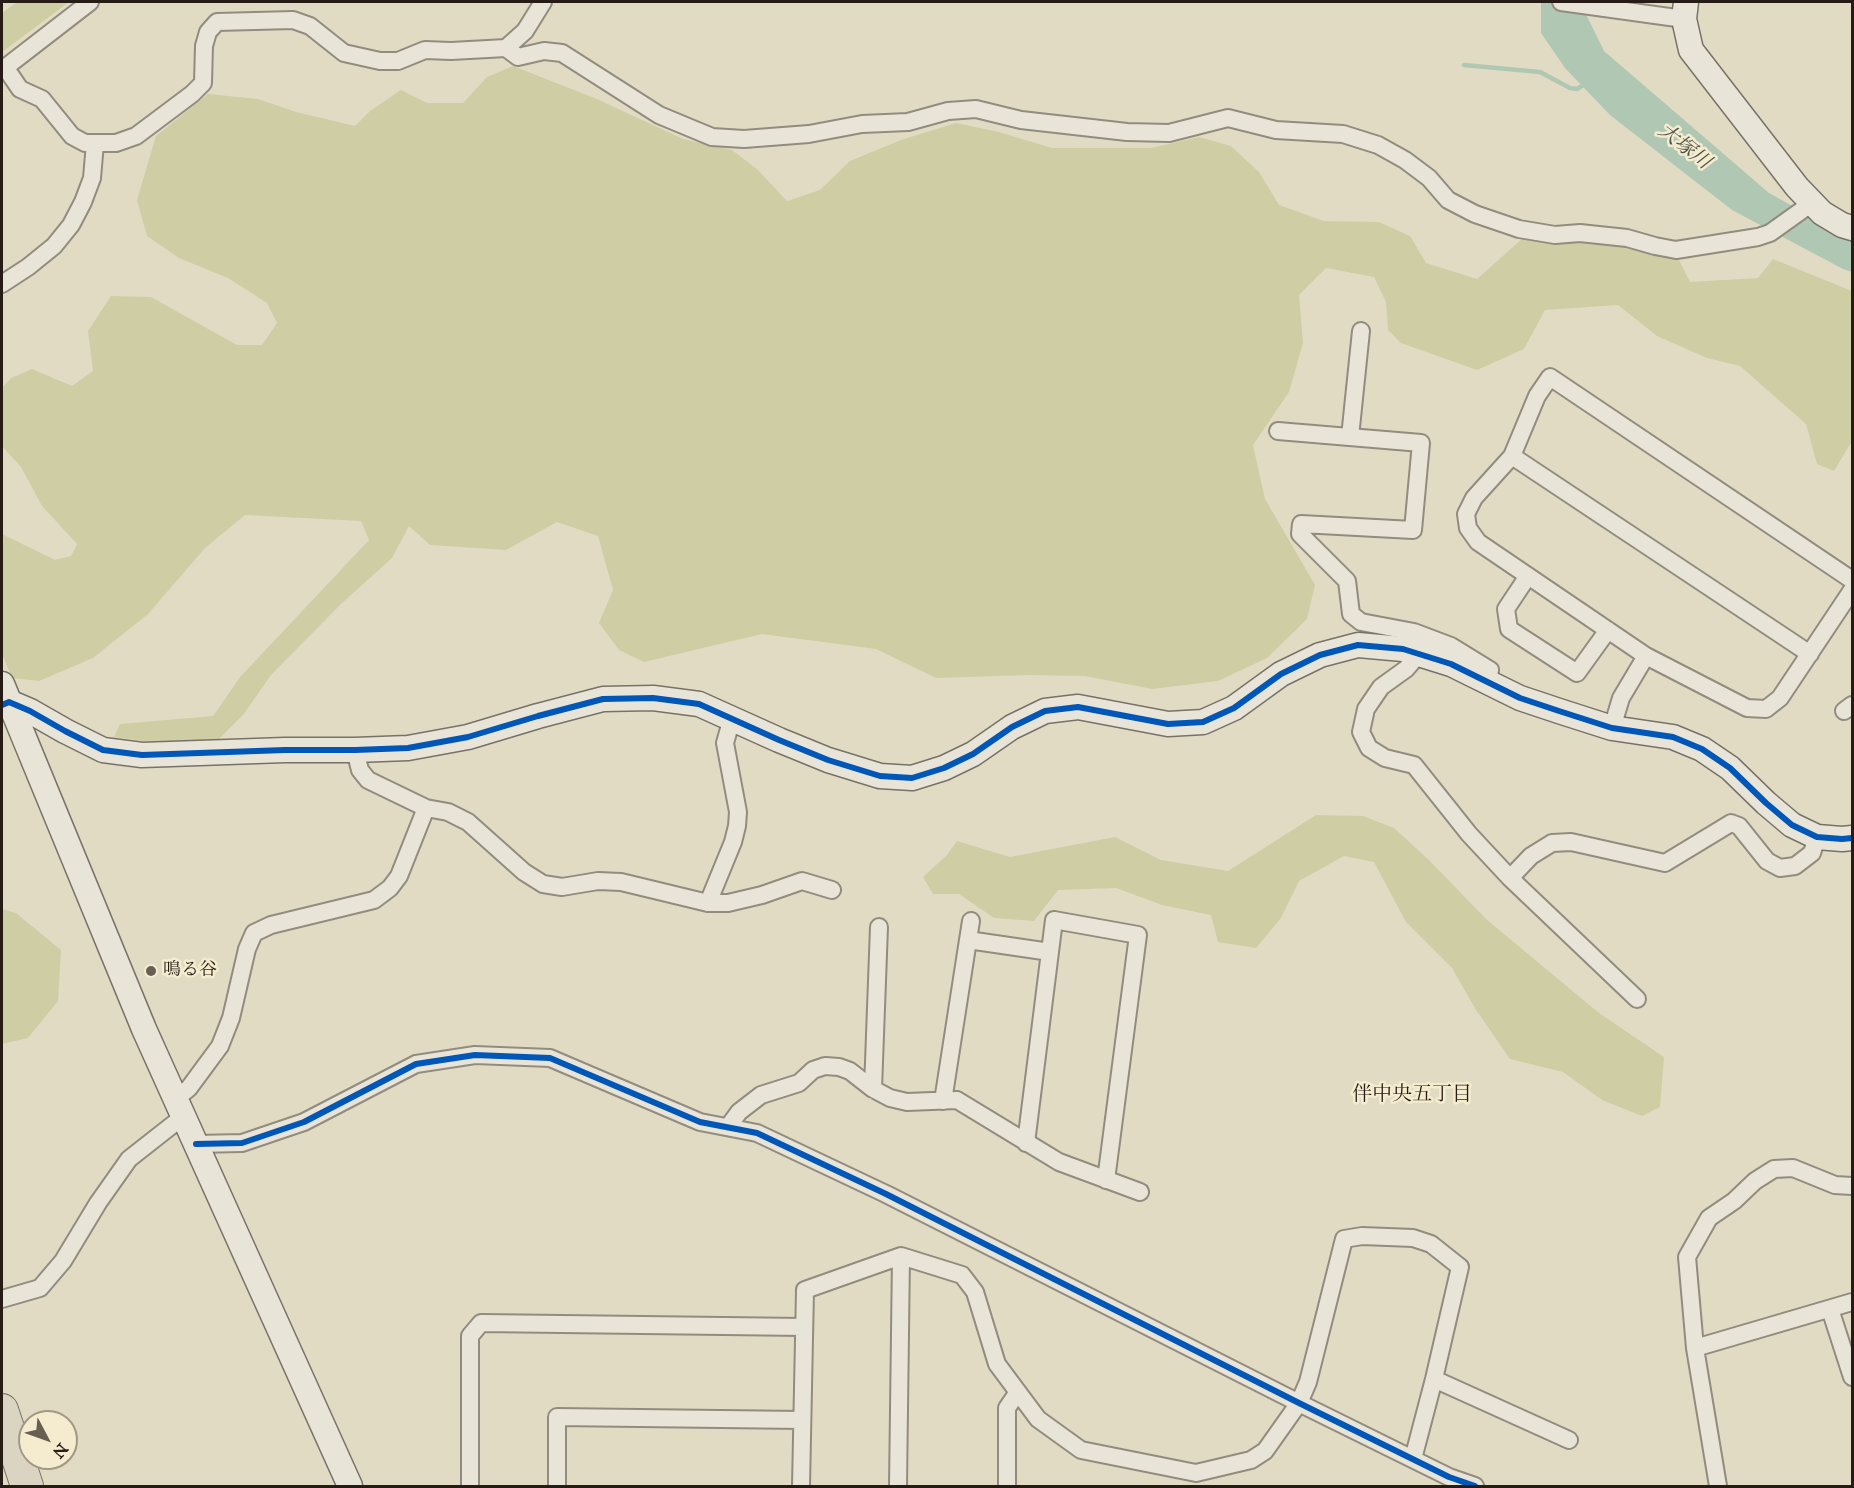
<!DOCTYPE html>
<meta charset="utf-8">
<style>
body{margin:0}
#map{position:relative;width:1854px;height:1488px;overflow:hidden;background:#e2dbc4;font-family:"IM FELL Great Primer",serif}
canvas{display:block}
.frame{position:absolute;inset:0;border:3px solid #261b15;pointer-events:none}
.north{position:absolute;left:18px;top:1410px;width:60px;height:60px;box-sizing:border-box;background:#f5ecd0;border:2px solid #a29885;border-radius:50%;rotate:131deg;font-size:16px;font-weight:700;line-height:24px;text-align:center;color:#261b15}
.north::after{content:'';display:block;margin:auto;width:21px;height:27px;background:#685e52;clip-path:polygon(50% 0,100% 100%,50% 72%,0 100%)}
</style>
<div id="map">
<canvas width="1854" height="1488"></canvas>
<div class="frame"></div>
<div class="north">N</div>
</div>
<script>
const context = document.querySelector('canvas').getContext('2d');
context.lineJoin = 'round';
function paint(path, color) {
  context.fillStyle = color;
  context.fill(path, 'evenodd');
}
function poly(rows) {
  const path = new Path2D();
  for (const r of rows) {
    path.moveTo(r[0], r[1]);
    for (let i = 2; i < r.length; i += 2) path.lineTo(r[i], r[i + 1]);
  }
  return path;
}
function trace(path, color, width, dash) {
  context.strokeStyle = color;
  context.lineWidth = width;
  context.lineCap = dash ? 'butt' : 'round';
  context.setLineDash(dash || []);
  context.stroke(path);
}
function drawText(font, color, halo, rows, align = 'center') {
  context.font = font + ' "IM FELL Great Primer","Noto Serif JP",serif';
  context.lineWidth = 5;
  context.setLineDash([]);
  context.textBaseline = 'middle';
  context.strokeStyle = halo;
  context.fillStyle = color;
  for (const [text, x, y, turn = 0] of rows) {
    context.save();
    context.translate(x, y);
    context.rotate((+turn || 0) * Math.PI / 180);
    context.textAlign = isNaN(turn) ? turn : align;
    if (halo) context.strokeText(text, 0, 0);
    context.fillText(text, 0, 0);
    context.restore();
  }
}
paint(poly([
 [17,2,69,2,2,52,2,13],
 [513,66,597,99,683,139,732,150,757,169,787,201,820,190,850,161,901,140,956,123,999,132,1052,148,1151,148,1199,137,1231,146,1259,172,1279,205,1324,221,1379,222,1410,236,1426,263,1477,279,1523,238,1591,238,1676,254,1690,282,1758,278,1773,259,1852,291,1852,441,1834,471,1817,464,1806,424,1740,366,1707,358,1657,336,1618,305,1545,310,1524,349,1477,370,1401,343,1388,330,1386,302,1374,277,1326,268,1299,295,1303,343,1289,392,1253,445,1265,499,1315,585,1307,619,1267,658,1218,681,1152,689,1085,676,1029,675,936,678,876,649,762,634,644,662,619,650,599,623,613,590,598,536,557,522,506,550,430,545,409,526,392,558,341,604,271,675,243,715,218,740,151,742,114,737,120,724,213,716,241,676,369,540,361,521,245,515,205,548,148,614,93,658,39,681,12,678,2,654,2,534,55,560,71,556,77,544,42,506,21,467,2,446,2,388,11,378,32,369,72,386,93,371,88,331,111,296,151,297,237,345,262,345,277,323,267,303,228,278,179,258,147,236,137,200,156,136,208,94,258,99,296,112,355,126,370,111,401,90,427,103,463,103,487,77],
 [1316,815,1363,816,1394,828,1429,860,1486,919,1599,1013,1664,1057,1660,1107,1642,1116,1602,1100,1563,1072,1510,1059,1476,1010,1452,968,1406,922,1374,862,1344,856,1299,881,1281,918,1256,948,1218,942,1211,915,1162,905,1116,888,1058,890,1034,921,994,918,959,894,933,894,923,877,947,855,957,841,1010,857,1115,837,1161,860,1228,871],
 [2,909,16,913,61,950,58,1001,28,1038,2,1044]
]), '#cfcda4');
paint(poly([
 [1541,2,1580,2,1604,51,1769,193,1852,239,1852,272,1843,269,1732,210,1610,115,1565,68,1541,33]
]), '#b0c7b3');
trace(poly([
 [1464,65,1540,72,1570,88,1577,89,1585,84]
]), '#b0c7b3', 4.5);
const street = poly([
 [1561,2,1684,19],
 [506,48,518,57,544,51,562,53,659,115,712,137,744,139,809,134,862,124,908,122,948,111,976,109,1021,120,1127,132,1169,133,1228,118,1276,130,1343,134,1378,145,1405,160,1429,178,1448,200,1475,214,1519,229,1555,235,1580,233,1627,238,1655,246,1676,250,1758,237,1770,233,1812,203],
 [5,67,20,89,42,99,72,136,85,143,116,143,136,136,192,94,203,83,204,46,208,32,217,22,293,20,310,26,344,53,380,61,398,61,425,50,451,51,506,48,525,31,543,2],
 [2,70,90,2],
 [2,284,28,267,54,246,71,225,83,202,92,178,95,143],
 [1278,431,1421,443,1413,530,1301,524,1300,534,1347,581,1351,614,1361,622,1414,632,1451,646,1490,670,1488,682],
 [1350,437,1361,331],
 [1512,456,1810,654],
 [1528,576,1506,609,1509,629,1577,673,1608,630],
 [1852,580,1550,377,1537,396,1512,456,1474,498,1466,514,1468,528,1478,542,1646,656,1747,708,1766,709,1780,698,1852,590],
 [1419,654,1406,669,1381,687,1366,709,1361,732,1369,748,1385,758,1414,765,1469,834,1510,878,1637,999],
 [1844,711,1852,705],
 [1612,728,1621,698,1646,656],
 [355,750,360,770,368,780,426,808,448,812,468,822,524,872,543,884,562,887,598,881,621,882,708,903,728,903,762,895,802,881,832,890],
 [1510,878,1531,856,1552,843,1571,842,1665,863,1731,823,1739,826,1767,861,1780,868,1795,866,1812,853,1817,837],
 [708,903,733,842,737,826,738,812,725,743,732,718],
 [968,940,971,921],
 [873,1089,879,927],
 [177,1098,189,1088,220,1046,231,1018,247,949,254,933,271,925,374,900,390,888,399,876,426,808],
 [943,1101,968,940,1050,952],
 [728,1127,739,1112,761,1095,799,1083,813,1070,825,1066,839,1067,850,1071,873,1089,890,1098,907,1102,957,1100,1059,1162,1140,1192],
 [1026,1143,1054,920,1138,935,1106,1180],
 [196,1144,242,1143,304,1122,416,1064,475,1055,550,1058,700,1122,757,1133,886,1194,1299,1403,1449,1477,1475,1486],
 [2,1299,40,1288,63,1261,98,1203,129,1159,185,1115],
 [1830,1309,1852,1377],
 [1695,1348,1852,1302],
 [1434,1379,1569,1440],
 [470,1486,470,1336,481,1323,804,1327],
 [557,1486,557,1417,802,1420],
 [801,1486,805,1290,901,1256,962,1275,975,1292,997,1364,1038,1419,1081,1450,1196,1473,1251,1460,1265,1451,1299,1403,1308,1382,1344,1239,1362,1236,1413,1238,1431,1244,1460,1267,1434,1379,1413,1459],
 [898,1486,901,1256],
 [1007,1486,1007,1408,1018,1392],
 [1718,1486,1695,1348,1687,1257,1709,1218,1734,1201,1755,1181,1774,1169,1793,1168,1835,1185,1852,1186]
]);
const secondary = poly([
 [1686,2,1684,19,1691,50,1797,187,1822,213,1842,225,1852,228],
 [2,684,144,1029,350,1486],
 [9,702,30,711,65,731,103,750,142,755,285,750,355,750,408,748,468,737,538,716,603,699,653,698,699,704,779,740,828,760,880,776,912,778,944,768,973,754,1012,727,1045,711,1078,707,1168,724,1203,722,1234,708,1281,674,1320,655,1358,645,1403,649,1451,664,1520,698,1559,711,1612,728,1673,737,1702,749,1730,768,1766,803,1792,825,1817,837,1842,839,1852,838]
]);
const highway = poly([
 [2,1410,27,1486]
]);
trace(street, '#928c7f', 20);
trace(secondary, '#777267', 27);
trace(highway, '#777267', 34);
trace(street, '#e8e4d8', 16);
trace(secondary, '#e8e4d8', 24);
trace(highway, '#dcd4c3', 32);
trace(poly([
 [2,705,9,702,30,711,65,731,103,750,142,755,285,750,355,750,408,748,468,737,538,716,603,699,653,698,699,704,779,740,828,760,880,776,912,778,944,768,973,754,1012,727,1045,711,1078,707,1168,724,1203,722,1234,708,1281,674,1320,655,1358,645,1403,649,1451,664,1520,698,1559,711,1612,728,1673,737,1702,749,1730,768,1766,803,1792,825,1817,837,1842,839,1852,838],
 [196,1144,242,1143,304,1122,416,1064,475,1055,550,1058,700,1122,757,1133,886,1194,1299,1403,1449,1477,1475,1486]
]), '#0057b8', 6);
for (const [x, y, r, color] of [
 [151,971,6,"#685e52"]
]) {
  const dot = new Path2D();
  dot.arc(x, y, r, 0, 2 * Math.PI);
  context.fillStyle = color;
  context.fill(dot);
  trace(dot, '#f5ecd0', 2);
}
drawText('18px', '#261b15', '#f5ecd0', [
 ["鳴る谷",163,971]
], 'left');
drawText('italic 20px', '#4f544a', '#f5ecd0', [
 ["大塚川",1684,147,38]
]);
drawText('20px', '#261b15', '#f5ecd0', [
 ["伴中央五丁目",1412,1095]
]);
</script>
